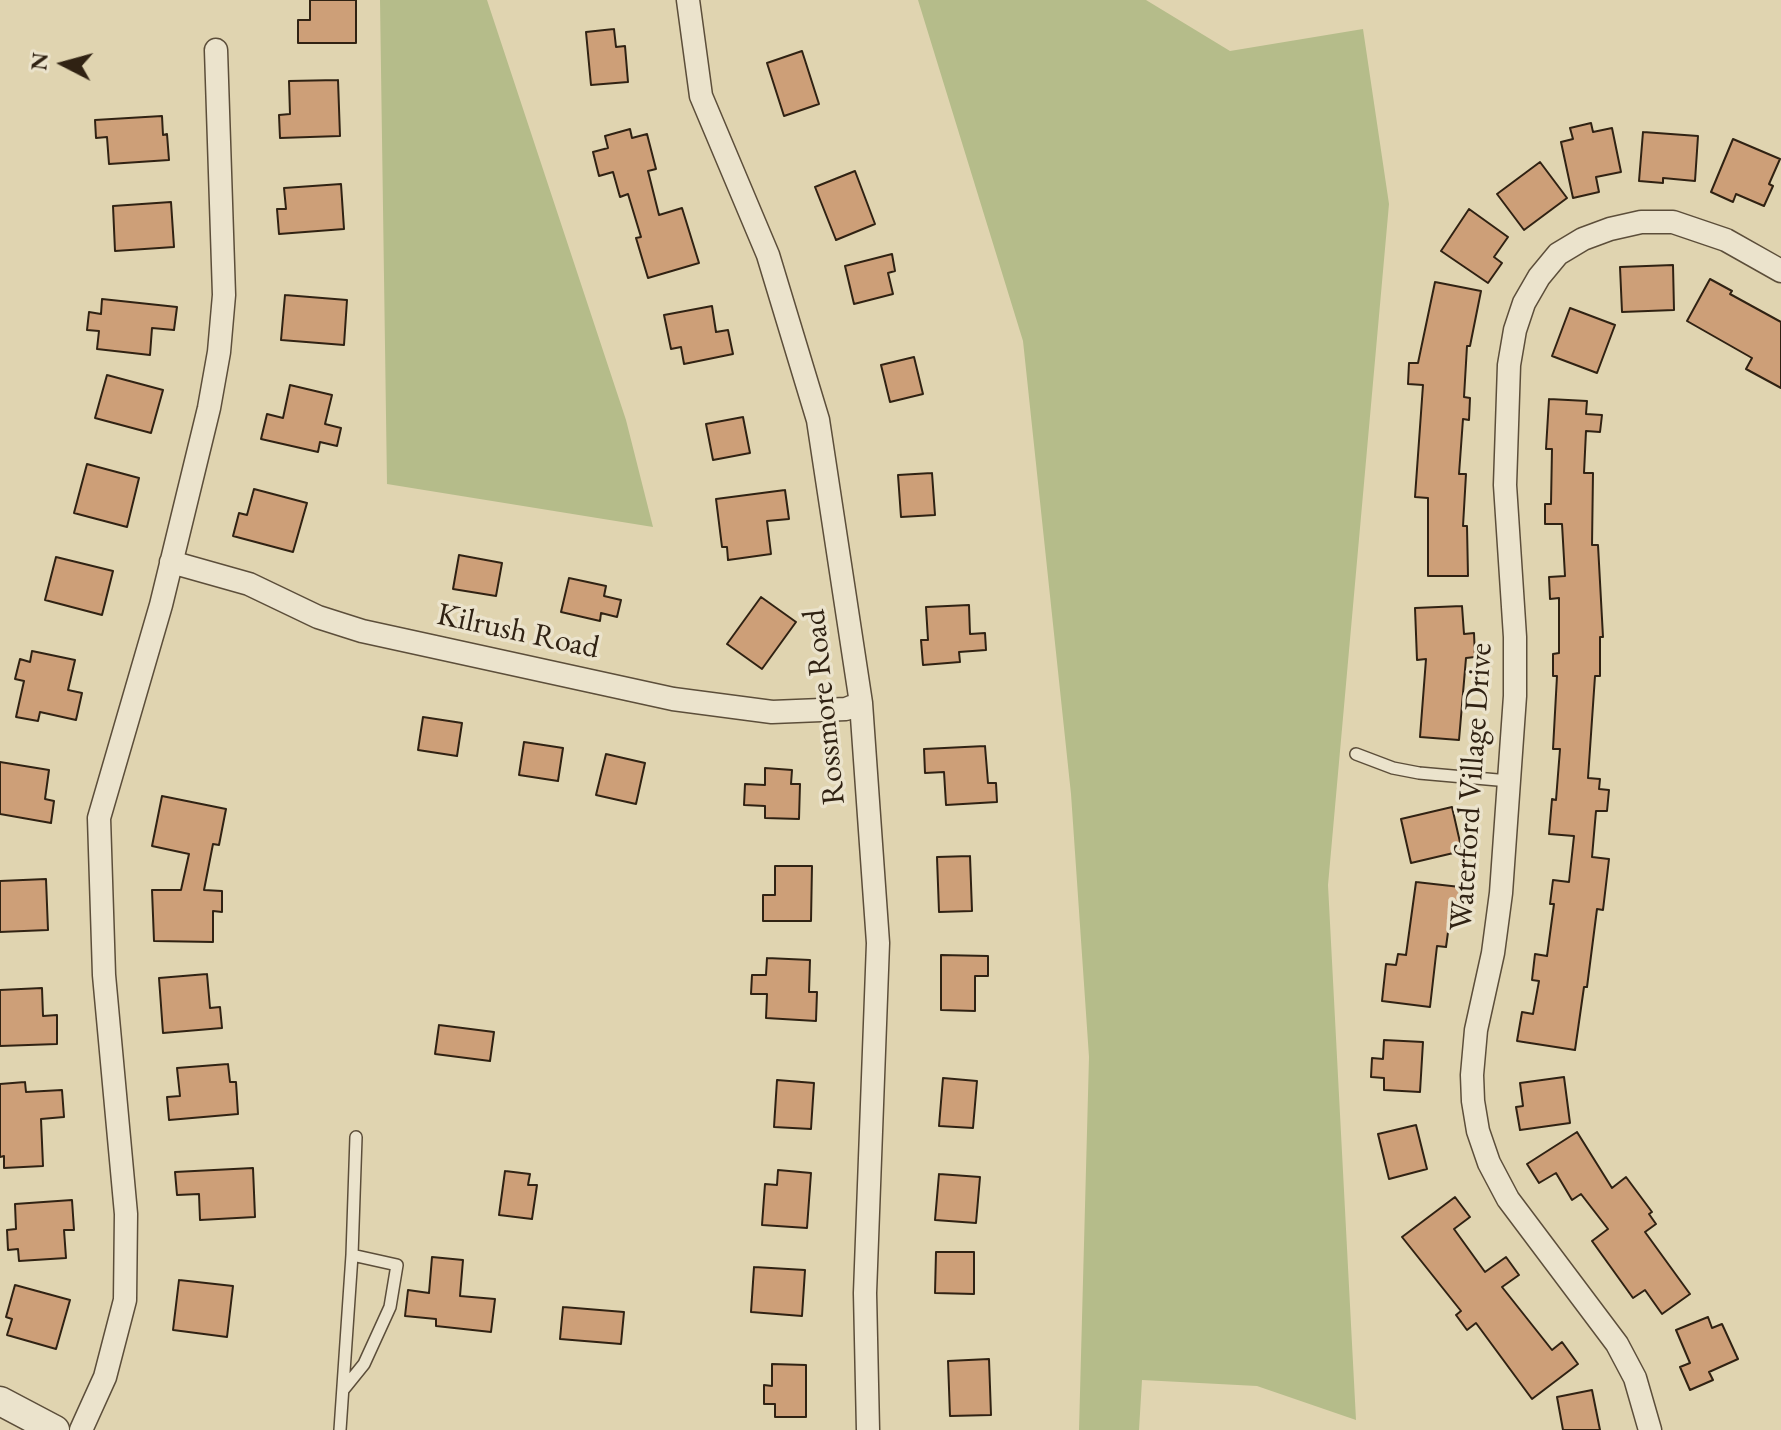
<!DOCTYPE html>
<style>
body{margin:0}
#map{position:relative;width:1781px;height:1430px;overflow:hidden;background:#e0d4b0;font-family:"EB Garamond",serif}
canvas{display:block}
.north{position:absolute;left:24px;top:24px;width:80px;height:80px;-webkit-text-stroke:6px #ebe3cc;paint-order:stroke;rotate:276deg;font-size:22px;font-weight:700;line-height:32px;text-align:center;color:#302213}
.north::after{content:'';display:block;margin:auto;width:28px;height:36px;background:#302213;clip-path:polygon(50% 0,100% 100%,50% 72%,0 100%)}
</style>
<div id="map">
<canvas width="1781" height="1430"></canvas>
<div class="north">N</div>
</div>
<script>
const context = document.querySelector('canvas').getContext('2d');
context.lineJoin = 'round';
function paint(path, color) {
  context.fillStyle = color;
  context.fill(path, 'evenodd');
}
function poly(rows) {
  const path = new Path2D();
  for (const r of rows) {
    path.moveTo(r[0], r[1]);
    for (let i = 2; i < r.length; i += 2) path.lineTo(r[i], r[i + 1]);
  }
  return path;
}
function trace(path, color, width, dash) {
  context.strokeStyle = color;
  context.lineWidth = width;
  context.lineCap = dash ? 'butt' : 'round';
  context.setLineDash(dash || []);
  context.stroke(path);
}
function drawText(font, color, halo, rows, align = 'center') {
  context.font = font + ' "EB Garamond",serif';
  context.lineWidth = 7;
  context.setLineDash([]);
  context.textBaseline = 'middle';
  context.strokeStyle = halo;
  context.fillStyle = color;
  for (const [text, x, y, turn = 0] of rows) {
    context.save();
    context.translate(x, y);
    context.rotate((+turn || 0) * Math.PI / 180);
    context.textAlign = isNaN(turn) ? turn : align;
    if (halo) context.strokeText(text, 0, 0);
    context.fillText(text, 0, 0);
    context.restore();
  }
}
paint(poly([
 [380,0,487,0,626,420,653,527,387,484],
 [918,0,1146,0,1230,51,1363,29,1389,204,1328,885,1356,1420,1257,1386,1142,1380,1139,1430,1079,1430,1089,1057,1071,794,1023,341]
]), '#b5bc8a');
const building = poly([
 [310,0,356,0,356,43,298,43,298,20,310,20,310,0],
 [614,29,616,47,625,46,628,82,591,85,586,32,614,29],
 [802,51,819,104,784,116,767,63,802,51],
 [338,80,340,136,280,138,279,115,290,114,289,81,338,80],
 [162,116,163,135,167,134,169,160,109,164,107,137,96,138,95,120,162,116],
 [1591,123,1593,132,1612,128,1621,172,1596,177,1599,192,1573,198,1561,142,1573,139,1570,128,1591,123],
 [630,129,632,138,647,134,656,169,648,171,659,215,682,208,699,263,648,278,636,238,641,237,628,194,620,197,613,172,599,176,593,152,608,148,605,136,630,129],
 [1643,132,1698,136,1695,181,1663,178,1663,183,1639,181,1643,132],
 [1733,139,1780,159,1769,184,1773,186,1764,206,1736,194,1733,202,1711,192,1733,139],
 [1540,162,1567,198,1524,230,1497,194,1540,162],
 [855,171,875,224,836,240,815,187,855,171],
 [341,184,344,229,279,234,277,209,286,209,284,188,341,184],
 [171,202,174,247,115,251,113,206,171,202],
 [1469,209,1508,237,1494,257,1502,263,1488,283,1441,251,1469,209],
 [892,254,895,271,888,273,893,294,854,304,845,266,892,254],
 [1673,265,1674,310,1622,312,1620,267,1673,265],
 [1710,279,1732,291,1730,294,1781,322,1781,388,1746,369,1752,358,1687,321,1710,279],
 [1435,282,1481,291,1470,346,1467,346,1464,397,1470,398,1469,420,1463,419,1459,474,1466,474,1463,526,1467,526,1468,576,1428,576,1428,498,1415,497,1423,385,1408,384,1409,363,1418,363,1435,282],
 [285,295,347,300,344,345,281,340,285,295],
 [102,299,177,307,174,330,152,328,150,355,97,349,99,331,87,330,89,312,101,314,102,299],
 [712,306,716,332,728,330,733,354,684,364,681,347,671,349,664,315,712,306],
 [1570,308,1615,325,1597,373,1552,356,1570,308],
 [914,357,923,394,890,402,881,365,914,357],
 [107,375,163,390,151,433,95,418,107,375],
 [290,385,332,395,325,424,341,428,337,446,320,442,318,452,261,439,267,414,283,418,290,385],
 [1549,399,1587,401,1586,414,1602,415,1600,432,1586,431,1584,473,1593,473,1592,545,1598,545,1603,637,1600,637,1600,676,1595,676,1588,778,1600,779,1599,789,1609,790,1607,811,1596,811,1592,857,1609,859,1603,910,1597,909,1587,987,1584,987,1575,1050,1517,1041,1522,1012,1533,1014,1539,981,1532,980,1535,954,1547,956,1554,904,1550,904,1553,880,1569,882,1574,836,1549,834,1552,799,1556,800,1560,749,1553,749,1557,676,1553,676,1553,654,1559,653,1559,598,1550,599,1549,577,1565,576,1562,524,1545,524,1545,504,1551,504,1552,449,1546,449,1549,399],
 [743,417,750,453,713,460,706,424,743,417],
 [87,464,139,478,127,527,74,513,87,464],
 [932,473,935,515,901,517,898,475,932,473],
 [254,489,307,503,293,552,233,536,239,513,247,515,254,489],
 [785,490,789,519,767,521,771,554,728,560,727,547,722,547,716,499,785,490],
 [459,555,502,563,496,596,453,589,459,555],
 [56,557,113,571,102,615,45,600,56,557],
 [569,578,606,586,604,596,621,600,617,617,601,613,600,621,561,612,569,578],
 [761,597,796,622,762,669,727,644,761,597],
 [969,605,970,634,985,633,986,650,959,652,960,662,923,665,921,640,928,640,926,607,969,605],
 [1462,606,1464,634,1474,633,1475,657,1466,658,1459,740,1420,737,1426,659,1417,660,1415,608,1462,606],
 [32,651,75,660,68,690,82,693,76,720,40,712,38,721,16,717,24,681,15,679,20,659,30,662,32,651],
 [423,717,462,723,457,756,418,750,423,717],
 [524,742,563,748,558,781,519,775,524,742],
 [985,746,988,783,996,783,997,802,946,805,944,772,925,773,924,749,985,746],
 [606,754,645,763,636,804,596,795,606,754],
 [0,762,49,770,45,799,54,801,51,823,0,814,0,762],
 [765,768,792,770,791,784,800,784,799,819,765,818,765,806,744,805,745,784,765,785,765,768],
 [162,796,226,809,219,845,213,844,204,890,222,891,222,912,213,911,213,942,154,941,152,890,181,890,189,854,152,846,162,796],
 [1452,807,1462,851,1411,863,1401,819,1452,807],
 [970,856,972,911,939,912,937,857,970,856],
 [775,866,812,866,811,921,763,921,763,895,775,895,775,866],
 [46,879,48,930,0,932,0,881,46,879],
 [1416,882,1460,887,1457,910,1451,910,1446,947,1437,946,1430,1007,1382,1001,1386,964,1396,965,1398,954,1406,955,1416,882],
 [941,955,988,956,988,976,975,976,975,1011,941,1010,941,955],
 [767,958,810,960,809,992,817,992,816,1021,766,1018,767,994,751,994,752,975,766,975,767,958],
 [207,974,210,1008,220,1007,222,1028,163,1033,159,978,207,974],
 [42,988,43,1016,57,1015,57,1044,0,1046,0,990,42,988],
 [439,1025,494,1032,490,1061,435,1054,439,1025],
 [1384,1040,1423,1042,1420,1092,1384,1090,1384,1078,1371,1077,1372,1058,1383,1059,1384,1040],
 [228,1064,230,1082,236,1082,238,1114,169,1120,167,1097,180,1096,177,1068,228,1064],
 [1564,1077,1570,1123,1520,1130,1516,1107,1523,1106,1520,1083,1564,1077],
 [943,1078,977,1081,973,1128,939,1126,943,1078],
 [777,1080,814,1083,811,1129,774,1127,777,1080],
 [25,1082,26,1092,62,1090,64,1117,41,1119,43,1166,4,1168,4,1156,0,1157,0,1084,25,1082],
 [1416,1125,1427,1169,1389,1179,1378,1134,1416,1125],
 [1577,1132,1612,1188,1626,1177,1652,1212,1649,1214,1656,1224,1645,1232,1690,1294,1662,1314,1645,1290,1633,1298,1592,1241,1608,1229,1581,1194,1572,1200,1556,1173,1539,1183,1527,1164,1577,1132],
 [253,1168,255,1217,200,1220,199,1194,177,1195,175,1172,253,1168],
 [778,1170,811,1173,807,1228,762,1225,765,1184,777,1185,778,1170],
 [505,1171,530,1174,528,1185,537,1185,532,1219,499,1215,505,1171],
 [939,1174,980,1177,976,1223,935,1220,939,1174],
 [1455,1197,1470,1217,1454,1229,1485,1272,1506,1257,1519,1275,1502,1287,1552,1350,1562,1342,1578,1364,1532,1399,1476,1323,1467,1330,1456,1315,1461,1311,1402,1237,1455,1197],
 [72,1200,74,1230,64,1230,66,1258,19,1261,18,1249,8,1250,7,1230,16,1229,15,1204,72,1200],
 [936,1252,974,1252,974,1294,935,1293,936,1252],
 [432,1257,463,1260,460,1296,495,1299,491,1332,436,1326,436,1319,405,1316,408,1290,429,1293,432,1257],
 [754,1267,805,1270,802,1316,751,1312,754,1267],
 [179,1280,233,1286,227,1337,173,1330,179,1280],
 [15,1285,70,1300,56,1349,7,1335,12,1319,6,1317,15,1285],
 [563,1307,624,1312,621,1344,560,1339,563,1307],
 [1708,1317,1712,1328,1722,1324,1738,1359,1709,1372,1713,1380,1690,1390,1680,1367,1690,1363,1676,1330,1708,1317],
 [989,1359,991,1415,950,1416,948,1361,989,1359],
 [772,1364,806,1365,806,1417,775,1417,775,1404,764,1404,764,1385,772,1386,772,1364],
 [1592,1390,1600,1430,1563,1430,1557,1397,1592,1390]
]);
paint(building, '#cd9f78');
trace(building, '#302213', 2);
const service = poly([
 [1356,754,1393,768,1419,773,1509,781],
 [343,1390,364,1364,390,1307,397,1265,352,1255],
 [340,1430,352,1255,356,1137]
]);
const minor = poly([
 [688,0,701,96,768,255,818,420,861,703,878,943,865,1293,868,1430],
 [171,562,249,584,318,617,362,631,673,699,772,712,846,709,861,703],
 [81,1430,105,1377,125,1300,126,1214,104,975,99,818,161,605,209,408,219,352,224,295,216,50],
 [1650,1430,1635,1378,1617,1344,1508,1199,1489,1163,1478,1131,1473,1101,1472,1075,1476,1030,1493,953,1501,893,1515,696,1515,637,1505,485,1509,365,1515,330,1524,303,1539,277,1558,254,1583,239,1610,229,1641,222,1673,222,1726,240,1781,271]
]);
const tertiary = poly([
 [0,1401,55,1430]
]);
trace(service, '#5c4e3a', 14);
trace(minor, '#5c4e3a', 25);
trace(tertiary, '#5c4e3a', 31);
trace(service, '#ebe3cc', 11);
trace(minor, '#ebe3cc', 22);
trace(tertiary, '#ebe3cc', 28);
drawText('32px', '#302213', '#ebe3cc', [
 ["Kilrush Road",518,632,12],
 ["Rossmore Road",825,707,-96],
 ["Waterford Village Drive",1472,787,-86]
]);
</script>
